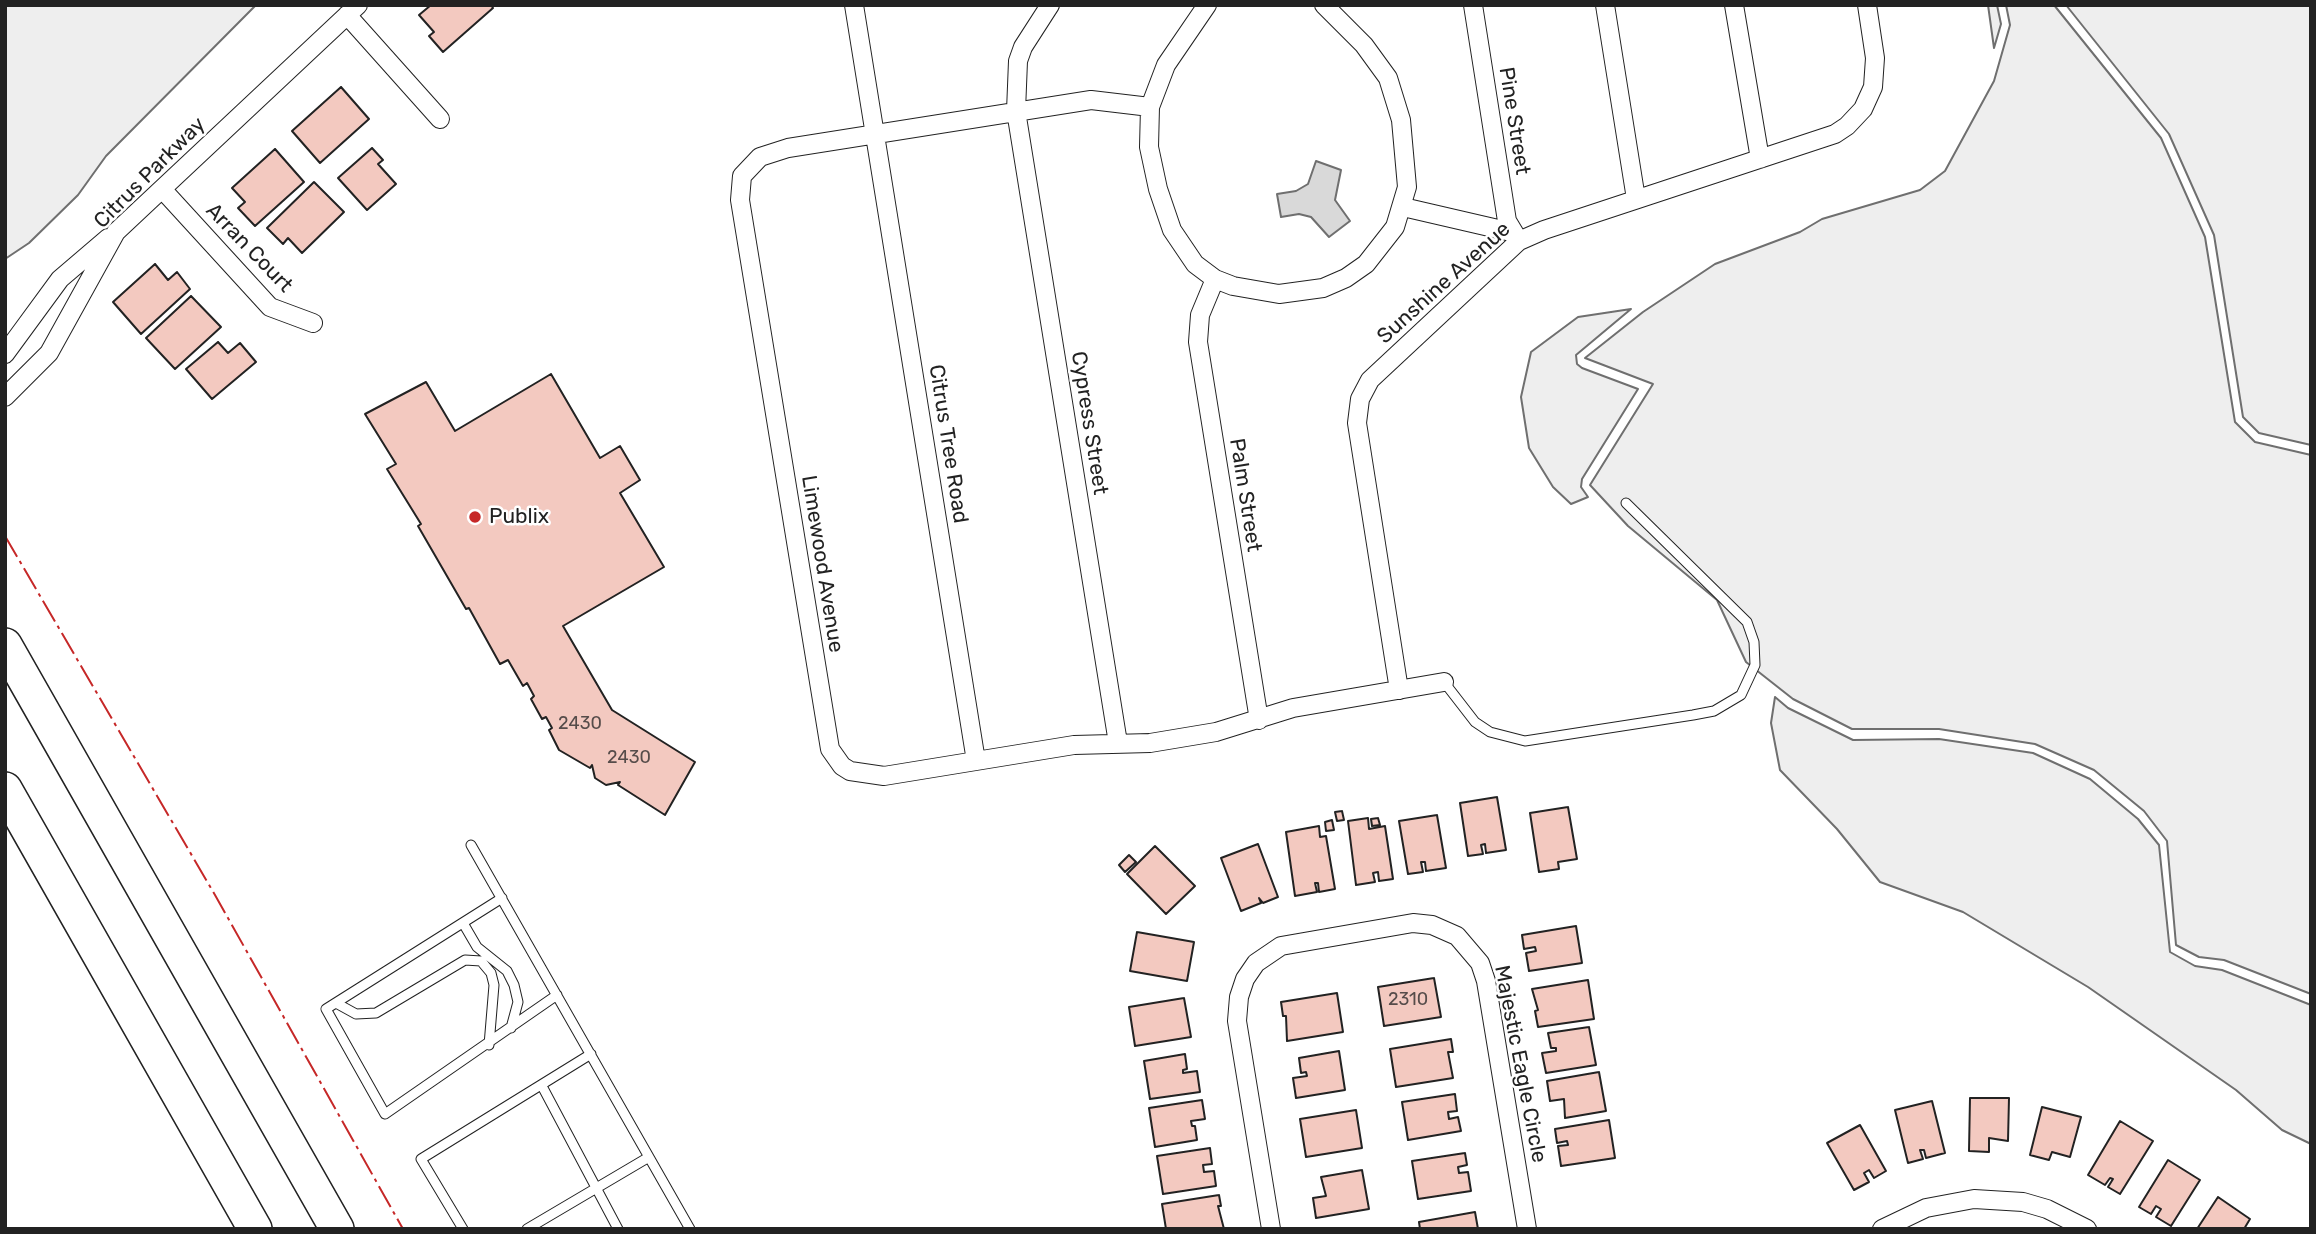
<!DOCTYPE html>
<style>
body{margin:0}
#map{position:relative;width:2316px;height:1234px;overflow:hidden;background:#fff;font-family:Rubik,sans-serif}
canvas{display:block}
.frame{position:absolute;inset:0;border:7px solid #222;pointer-events:none}
</style>
<div id="map">
<canvas width="2316" height="1234"></canvas>
<div class="frame"></div>
</div>
<script>
const context = document.querySelector('canvas').getContext('2d');
context.lineJoin = 'round';
function paint(path, color) {
  context.fillStyle = color;
  context.fill(path, 'evenodd');
}
function poly(rows) {
  const path = new Path2D();
  for (const r of rows) {
    path.moveTo(r[0], r[1]);
    for (let i = 2; i < r.length; i += 2) path.lineTo(r[i], r[i + 1]);
  }
  return path;
}
function trace(path, color, width, dash) {
  context.strokeStyle = color;
  context.lineWidth = width;
  context.lineCap = dash ? 'butt' : 'round';
  context.setLineDash(dash || []);
  context.stroke(path);
}
function drawText(font, color, halo, rows, align = 'center') {
  context.font = font + ' Rubik,sans-serif';
  context.lineWidth = 5;
  context.setLineDash([]);
  context.textBaseline = 'middle';
  context.strokeStyle = halo;
  context.fillStyle = color;
  for (const [text, x, y, turn = 0] of rows) {
    context.save();
    context.translate(x, y);
    context.rotate((+turn || 0) * Math.PI / 180);
    context.textAlign = isNaN(turn) ? turn : align;
    if (halo) context.strokeText(text, 0, 0);
    context.fillText(text, 0, 0);
    context.restore();
  }
}
const green = poly([
 [5,5,256,5,106,156,78,195,29,243,5,259,5,5],
 [1988,5,1997,5,2001,24,1994,48,1988,5],
 [2006,5,2054,5,2161,138,2205,237,2235,422,2255,442,2311,455,2311,994,2224,960,2199,957,2176,945,2167,841,2144,811,2094,770,2035,744,1939,729,1852,729,1793,699,1746,662,1717,600,1628,526,1590,485,1653,384,1585,358,1643,312,1715,264,1800,232,1822,219,1920,190,1945,171,1994,81,2010,25,2006,5],
 [2066,5,2311,5,2311,445,2259,433,2243,417,2214,235,2169,134,2066,5],
 [1631,309,1576,355,1577,364,1582,368,1638,389,1582,479,1581,487,1588,497,1571,504,1553,487,1529,448,1521,397,1531,352,1578,317,1631,309],
 [1775,697,1788,708,1853,740,1939,739,2033,753,2090,779,2138,819,2159,845,2170,952,2195,966,2222,970,2311,1005,2311,1144,2282,1130,2236,1090,2088,987,1963,912,1880,882,1837,829,1780,770,1771,723,1775,697]
]);
paint(green, '#eee');
trace(green, '#6f6f6f', 2);
const water = poly([
 [1316,161,1341,170,1335,200,1350,221,1329,237,1311,217,1299,214,1281,217,1277,194,1296,191,1308,184,1316,161]
]);
paint(water, '#d9d9d9');
trace(water, '#6f6f6f', 2);
const building = poly([
 [431,5,491,5,493,8,443,52,429,36,434,32,419,15,431,5],
 [341,87,369,119,320,163,292,131,341,87],
 [372,148,383,160,378,164,396,184,367,210,338,178,372,148],
 [275,149,304,182,255,226,238,208,245,202,232,188,275,149],
 [314,182,344,212,302,253,288,238,283,244,267,228,314,182],
 [155,264,168,280,177,272,190,289,141,334,113,302,155,264],
 [191,296,221,327,175,369,146,338,191,296],
 [218,342,228,353,240,343,256,362,212,399,186,369,218,342],
 [551,374,600,458,620,446,640,480,620,493,664,567,563,626,612,710,695,762,665,815,618,785,620,782,606,785,595,778,592,765,590,768,559,750,549,730,552,728,546,717,542,719,531,699,534,696,527,683,523,686,508,660,500,664,469,608,466,609,418,526,421,524,387,469,396,464,365,414,426,382,455,431,551,374],
 [1497,797,1506,850,1486,853,1485,844,1481,845,1483,854,1468,856,1460,803,1497,797],
 [1568,807,1577,859,1558,862,1559,869,1539,872,1530,813,1568,807],
 [1342,811,1344,820,1337,821,1335,812,1342,811],
 [1437,815,1446,868,1426,871,1425,862,1421,862,1423,872,1408,874,1399,821,1437,815],
 [1368,818,1369,829,1385,826,1393,879,1379,881,1378,872,1373,873,1375,882,1356,885,1348,821,1368,818],
 [1378,818,1380,825,1372,826,1371,819,1378,818],
 [1332,820,1334,830,1326,831,1325,822,1332,820],
 [1319,826,1320,837,1326,836,1335,889,1319,892,1318,883,1315,883,1317,892,1295,896,1286,832,1319,826],
 [1258,844,1278,897,1263,903,1259,898,1261,903,1241,911,1221,858,1258,844],
 [1155,846,1195,886,1166,914,1127,874,1155,846],
 [1129,855,1136,862,1125,872,1119,865,1129,855],
 [1576,926,1582,963,1529,971,1526,953,1536,951,1535,947,1524,949,1522,935,1576,926],
 [1137,932,1194,942,1187,981,1130,971,1137,932],
 [1434,978,1441,1017,1384,1026,1378,987,1434,978],
 [1588,980,1594,1019,1538,1027,1535,1011,1538,1010,1532,989,1588,980],
 [1337,993,1343,1032,1287,1041,1286,1016,1283,1016,1281,1002,1337,993],
 [1184,998,1191,1037,1135,1046,1129,1007,1184,998],
 [1589,1027,1596,1065,1546,1073,1542,1053,1556,1051,1556,1048,1551,1048,1548,1033,1589,1027],
 [1451,1039,1453,1052,1448,1052,1453,1078,1396,1087,1390,1049,1451,1039],
 [1339,1051,1345,1090,1296,1098,1293,1078,1307,1076,1306,1072,1301,1073,1299,1058,1339,1051],
 [1185,1054,1187,1069,1183,1070,1183,1073,1197,1071,1200,1092,1150,1099,1144,1061,1185,1054],
 [1599,1072,1606,1111,1565,1118,1564,1099,1550,1101,1547,1081,1599,1072],
 [1455,1094,1457,1111,1448,1112,1449,1119,1458,1117,1461,1131,1408,1140,1402,1102,1455,1094],
 [1970,1098,2009,1098,2008,1141,1989,1138,1989,1152,1969,1151,1970,1098],
 [1202,1100,1205,1119,1191,1121,1192,1126,1195,1126,1197,1140,1155,1147,1149,1108,1202,1100],
 [1932,1101,1945,1153,1926,1158,1924,1150,1920,1150,1923,1159,1908,1163,1895,1110,1932,1101],
 [2042,1107,2081,1117,2070,1157,2052,1152,2049,1160,2030,1155,2042,1107],
 [1356,1110,1362,1148,1306,1157,1300,1119,1356,1110],
 [1609,1120,1615,1158,1561,1166,1558,1146,1568,1145,1567,1141,1557,1143,1555,1129,1609,1120],
 [2120,1121,2153,1141,2120,1194,2108,1187,2113,1179,2110,1178,2105,1185,2088,1175,2120,1121],
 [1860,1125,1886,1171,1874,1178,1869,1170,1864,1173,1869,1182,1854,1190,1827,1143,1860,1125],
 [1210,1148,1212,1164,1203,1165,1204,1172,1214,1171,1216,1186,1163,1194,1157,1156,1210,1148],
 [1465,1153,1467,1165,1458,1167,1459,1173,1468,1172,1471,1191,1418,1199,1412,1161,1465,1153],
 [2168,1160,2200,1180,2171,1226,2156,1217,2161,1209,2156,1206,2151,1214,2139,1207,2168,1160],
 [1362,1170,1369,1209,1316,1218,1313,1198,1326,1196,1321,1177,1362,1170],
 [1219,1195,1221,1206,1218,1206,1224,1229,1166,1229,1162,1204,1219,1195],
 [2218,1197,2250,1219,2244,1229,2197,1229,2218,1197],
 [1475,1212,1478,1229,1420,1229,1419,1222,1475,1212]
]);
paint(building, '#f3c9c0');
trace(building, '#222', 2);
const lane = poly([
 [1444,682,1475,722,1490,732,1525,741,1693,715,1714,711,1741,695,1755,665,1754,642,1747,622,1626,503],
 [471,845,690,1229],
 [502,898,326,1009,385,1114,557,995],
 [463,923,477,947,507,971,514,985,518,1002,511,1028],
 [336,1003,356,1014,376,1013,465,960,481,961,491,973,494,985,489,1045],
 [542,1086,618,1229],
 [463,1229,421,1159,591,1054],
 [527,1229,649,1157]
]);
const street = poly([
 [854,5,976,761],
 [1050,5,1023,47,1018,61,1016,111,1118,743],
 [1207,5,1166,65,1150,107,1149,147,1158,189,1172,230,1195,264,1215,279,1233,286,1279,294,1323,288,1346,278,1366,264,1395,227,1407,187,1401,120,1388,78,1364,45,1324,5],
 [1473,5,1507,221,1519,241],
 [1605,5,1636,199],
 [1734,5,1760,159],
 [347,15,440,119],
 [1150,107,1091,100,788,148,760,157,742,176,740,200,830,749,842,766,850,771,884,776,1074,745,1150,743,1216,732,1293,708,1444,682],
 [162,189,270,307,313,323],
 [1403,207,1511,232],
 [1215,279,1200,315,1198,342,1259,720],
 [5,354,60,279,108,238],
 [5,397,49,353,116,232,358,5],
 [1399,690,1357,423,1360,399,1370,380,1519,241,1544,230,1835,134,1847,126,1863,109,1873,87,1875,58,1867,5],
 [1271,1229,1237,1021,1239,997,1245,979,1256,963,1281,946,1413,923,1432,925,1457,936,1480,963,1486,981,1527,1229],
 [1882,1229,1926,1208,1974,1199,2023,1202,2047,1209,2087,1229]
]);
const highway = poly([
 [5,645,337,1229],
 [5,789,255,1229]
]);
trace(lane, '#222', 11);
trace(street, '#222', 20);
trace(highway, '#222', 36);
trace(lane, '#fff', 9);
trace(street, '#fff', 18);
trace(highway, '#fff', 33);
trace(poly([
 [5,536,215,895,403,1229]
]), '#c62828', 2, [24, 5, 3.5, 5]);
for (const [x, y, r, color] of [
 [475,517,7,"#c62828"]
]) {
  const dot = new Path2D();
  dot.arc(x, y, r, 0, 2 * Math.PI);
  context.fillStyle = color;
  context.fill(dot);
  trace(dot, '#fff', 2.5);
}
drawText('18px', '#564c4a', null, [
 ["2430",580,724],
 ["2430",629,758],
 ["2310",1408,1000]
]);
drawText('21px', '#222', '#fff', [
 ["Pine Street",1514,121,81],
 ["Citrus Parkway",150,173,-45],
 ["Arran Court",249,248,46],
 ["Sunshine Avenue",1444,283,-42],
 ["Cypress Street",1089,423,81],
 ["Citrus Tree Road",948,444,81],
 ["Palm Street",1245,495,81],
 ["Limewood Avenue",822,564,81],
 ["Majestic Eagle Circle",1520,1064,79]
]);
drawText('21px', '#222', '#fff', [
 ["Publix",489,517]
], 'left');
</script>
